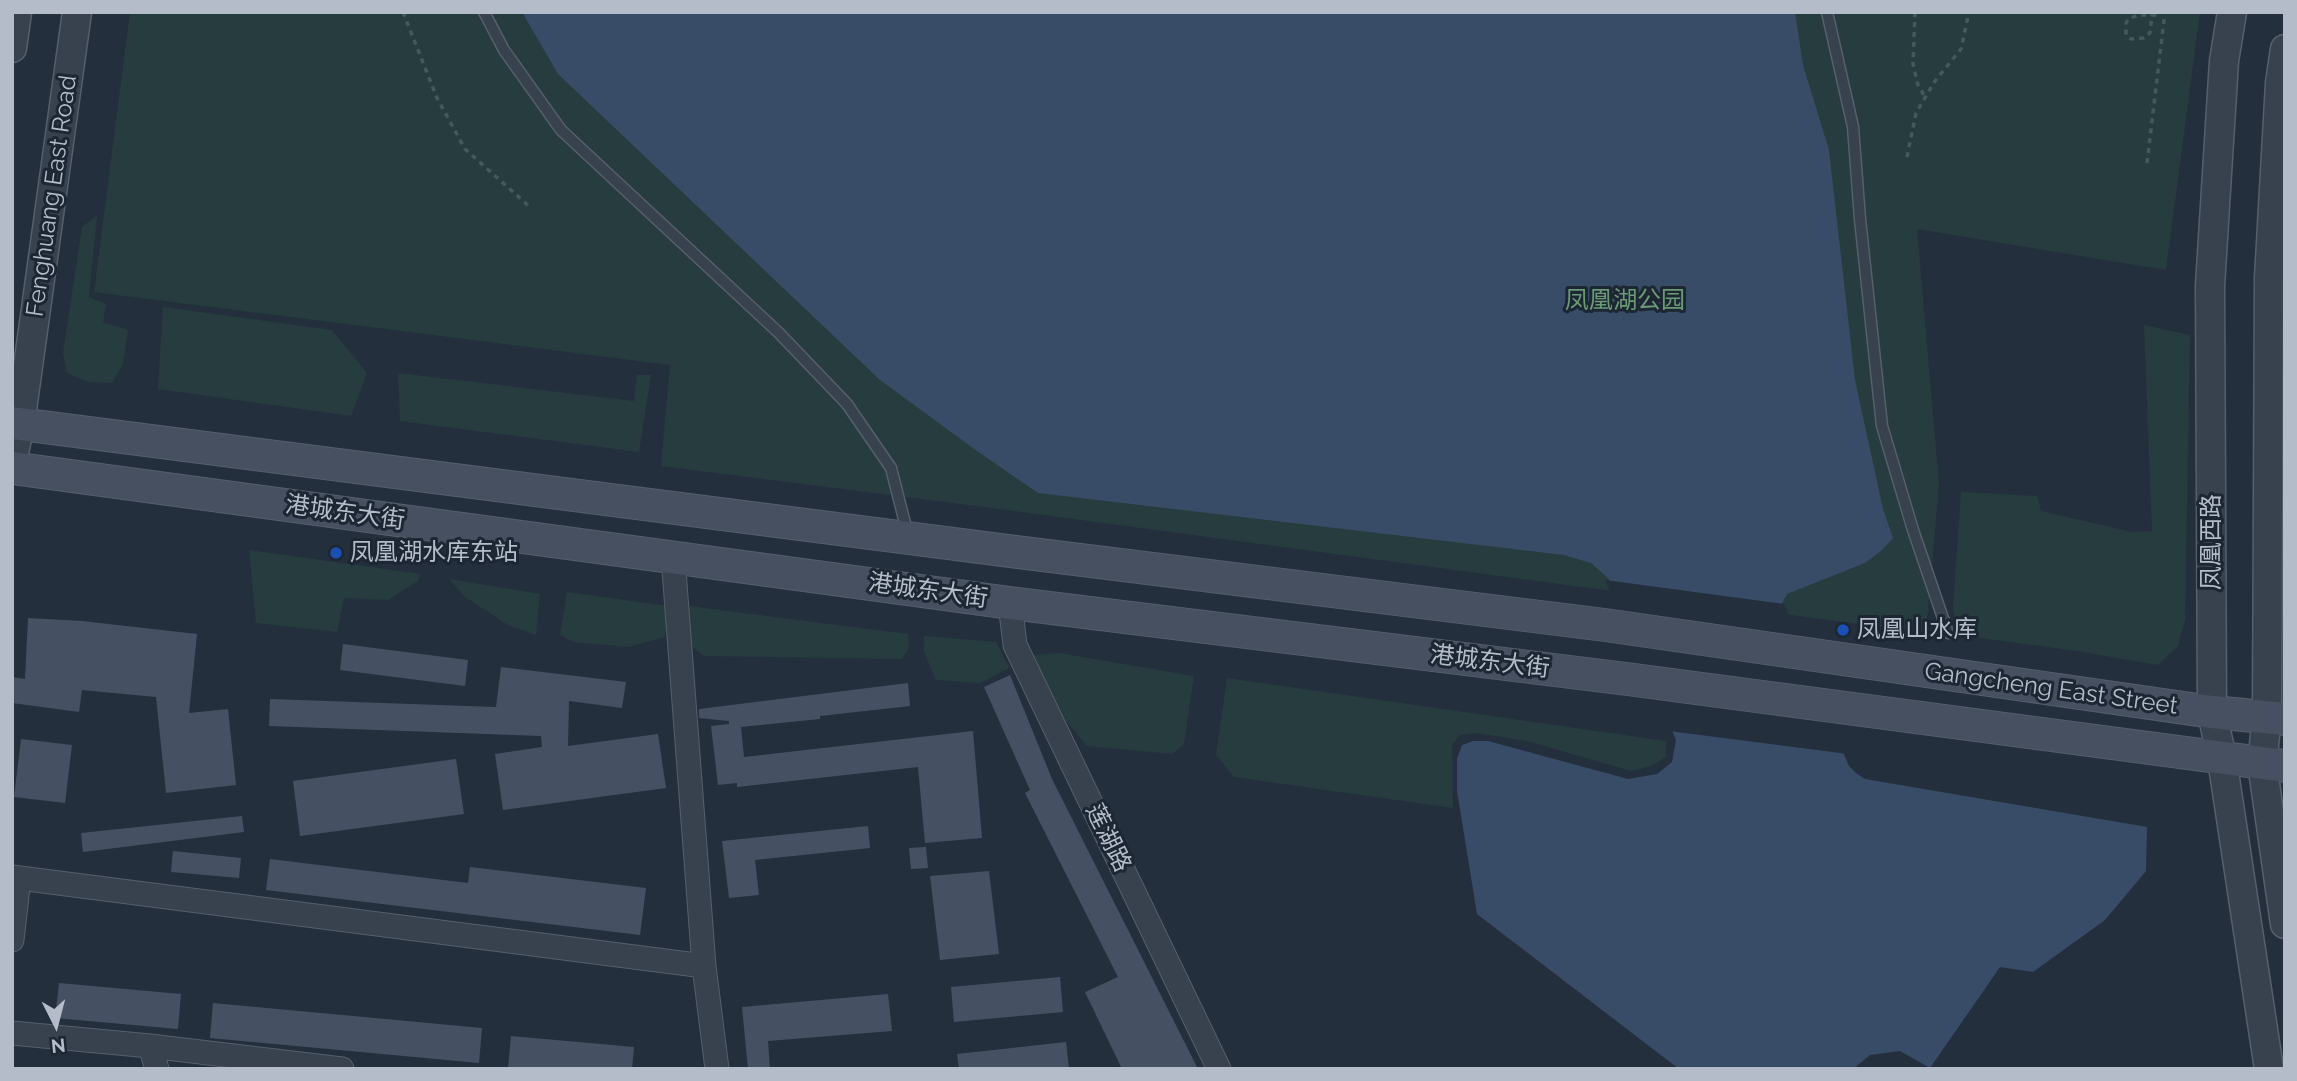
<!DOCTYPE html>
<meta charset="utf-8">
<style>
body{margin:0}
#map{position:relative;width:2297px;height:1081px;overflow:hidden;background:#242f3e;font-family:Raleway,sans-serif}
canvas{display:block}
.frame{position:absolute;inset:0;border:14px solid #b4bcc9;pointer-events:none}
.north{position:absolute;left:21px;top:990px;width:70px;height:70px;-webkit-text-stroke:5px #1d2633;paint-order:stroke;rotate:174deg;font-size:19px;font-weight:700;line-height:28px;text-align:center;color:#b4bcc9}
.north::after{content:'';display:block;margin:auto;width:24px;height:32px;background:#b4bcc9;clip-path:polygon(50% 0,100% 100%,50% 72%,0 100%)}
</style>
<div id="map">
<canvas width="2297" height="1081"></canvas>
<div class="frame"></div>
<div class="north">N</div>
</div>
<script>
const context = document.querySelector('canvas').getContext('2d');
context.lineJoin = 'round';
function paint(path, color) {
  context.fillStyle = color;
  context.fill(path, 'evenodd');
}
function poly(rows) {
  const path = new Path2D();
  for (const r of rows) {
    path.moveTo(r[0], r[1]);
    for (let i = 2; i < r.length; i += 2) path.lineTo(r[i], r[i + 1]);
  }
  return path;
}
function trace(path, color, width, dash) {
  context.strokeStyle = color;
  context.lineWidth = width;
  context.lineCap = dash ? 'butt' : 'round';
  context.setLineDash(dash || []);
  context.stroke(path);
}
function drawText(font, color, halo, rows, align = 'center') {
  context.font = font + ' Raleway,"Noto Sans SC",sans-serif';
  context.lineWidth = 6;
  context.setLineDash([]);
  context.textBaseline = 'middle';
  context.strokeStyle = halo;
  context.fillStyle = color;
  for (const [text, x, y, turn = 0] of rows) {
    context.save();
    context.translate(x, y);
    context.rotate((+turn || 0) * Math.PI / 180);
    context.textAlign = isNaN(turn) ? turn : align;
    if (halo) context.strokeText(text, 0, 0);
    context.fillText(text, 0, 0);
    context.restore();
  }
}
paint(poly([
 [130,12,2200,12,2166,270,1917,229,1939,484,1926,633,984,507,661,466,670,365,94,292],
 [97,215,89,297,106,304,103,322,128,330,123,364,112,383,88,382,67,373,63,353,82,227],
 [163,307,332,330,367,373,351,416,158,389],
 [2144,325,2190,335,2185,620,2178,646,2158,665,2077,651,1958,635,1953,607,1961,492,2037,496,2041,511,2132,532,2152,531],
 [398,373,634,401,637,375,651,375,639,452,400,421],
 [249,550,421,574,418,581,388,600,344,598,337,632,256,623],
 [449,579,540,594,536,635,508,625,465,597],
 [567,592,668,606,665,637,628,647,573,642,560,635],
 [689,606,908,634,909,648,902,659,704,656,692,647],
 [924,636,996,642,1009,668,980,683,936,680,924,652],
 [1059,653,1194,676,1184,744,1172,754,1087,746,1056,709,1034,655],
 [1227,678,1666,741,1666,757,1651,766,1631,771,1527,741,1476,733,1460,735,1452,744,1453,808,1234,777,1216,755]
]), '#263c3f');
paint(poly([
 [522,12,1795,12,1803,65,1829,150,1855,380,1883,509,1893,538,1881,551,1865,563,1787,594,1780,607,1849,766,1856,773,1865,779,2147,827,2146,871,2105,920,2033,972,2000,967,1930,1068,1900,1051,1870,1055,1853,1069,1679,1069,1477,914,1457,791,1457,759,1462,745,1473,741,1488,741,1628,779,1657,774,1672,762,1676,740,1609,579,1591,563,1564,555,1038,493,977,451,880,380,558,74]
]), '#394c67');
paint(poly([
 [1605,580,1784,604,1848,754,1669,731]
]), '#242f3e');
paint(poly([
 [28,618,82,621,197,634,189,713,228,709,236,785,166,793,156,697,82,690,79,712,12,703,12,677,25,679],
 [343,644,468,660,465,686,340,670],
 [501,667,626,682,622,708,569,701,568,746,658,734,666,788,503,810,495,754,542,747,541,736,269,726,270,699,496,707],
 [1010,675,1052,779,1198,1069,1122,1069,1085,992,1118,977,1025,793,1030,790,984,687],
 [908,683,910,706,820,716,820,719,741,727,744,757,973,731,982,838,925,843,918,767,737,787,737,783,718,785,711,726,729,724,729,721,699,718,699,709],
 [21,739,72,745,65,803,14,797],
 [456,759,464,814,300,836,293,781],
 [242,816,244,832,83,852,81,833],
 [868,826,870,848,755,860,759,895,729,898,722,841],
 [926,847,928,868,911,869,909,848],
 [173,851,241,858,239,878,171,872],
 [270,859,468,883,470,867,646,888,640,935,266,890],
 [989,871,999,954,940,960,930,876],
 [1060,977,1063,1012,954,1022,951,987],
 [59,983,181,994,178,1029,55,1018],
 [888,994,892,1031,768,1041,770,1069,748,1069,742,1007],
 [213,1003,482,1028,479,1063,210,1038],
 [511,1036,634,1047,632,1069,508,1069],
 [1066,1042,1069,1069,959,1069,957,1054]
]), '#455162');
const service = poly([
 [484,12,504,50,561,130,779,333,847,404,891,468,908,535],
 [1827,12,1853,127,1860,219,1882,426,1913,530,1948,633]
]);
const minor = poly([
 [1010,603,1015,645,1219,1069],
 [12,877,704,966,673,557],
 [12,940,19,878],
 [704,966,717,1069],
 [12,1033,150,1046,157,1069],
 [150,1046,342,1069]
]);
const tertiary = poly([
 [2232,12,2224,61,2210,286,2212,712,2222,759,2269,1069],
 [12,48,17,12],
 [2285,49,2280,83,2269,278,2267,717,2262,763,2285,924],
 [12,462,20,424,77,12]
]);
const secondary = poly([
 [12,423,1017,552,1605,625,2212,712,2285,719],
 [12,468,1010,603,1627,679,2285,766]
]);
trace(service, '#565f6c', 13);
trace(minor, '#565f6c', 25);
trace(tertiary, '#565f6c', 31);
trace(secondary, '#565f6c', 34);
trace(poly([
 [403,12,437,98,465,149,531,208],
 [1915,12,1913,64,1918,85,1925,97],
 [2152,12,2153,15,2152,15,2150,33,2144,38,2131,39,2126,35,2126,23,2129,18,2141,15,2161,15],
 [1907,157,1916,113,1935,81,1961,49,1969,12],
 [2147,163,2165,12]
]), '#44595c', 3.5, [5, 5]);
trace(service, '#38414e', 10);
trace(minor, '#38414e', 23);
trace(tertiary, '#38414e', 28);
trace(secondary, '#465061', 32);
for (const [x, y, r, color] of [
 [336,553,7,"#1a4fb4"],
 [1843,630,7,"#1a4fb4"]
]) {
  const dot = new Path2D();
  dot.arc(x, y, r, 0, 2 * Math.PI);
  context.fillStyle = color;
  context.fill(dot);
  trace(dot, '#1d2633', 2.5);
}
drawText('24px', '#b4bcc9', '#1d2633', [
 ["Fenghuang East Road",52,196,-82],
 ["港城东大街",345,513,8],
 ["凤凰西路",2212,542,-90],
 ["港城东大街",928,591,8],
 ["港城东大街",1490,662,7],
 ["Gangcheng East Street",2051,689,8],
 ["莲湖路",1108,838,64]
]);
drawText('24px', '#6b9a76', '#1d2633', [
 ["凤凰湖公园",1625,301]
]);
drawText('24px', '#b4bcc9', '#1d2633', [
 ["凤凰湖水库东站",350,553],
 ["凤凰山水库",1857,630]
], 'left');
</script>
